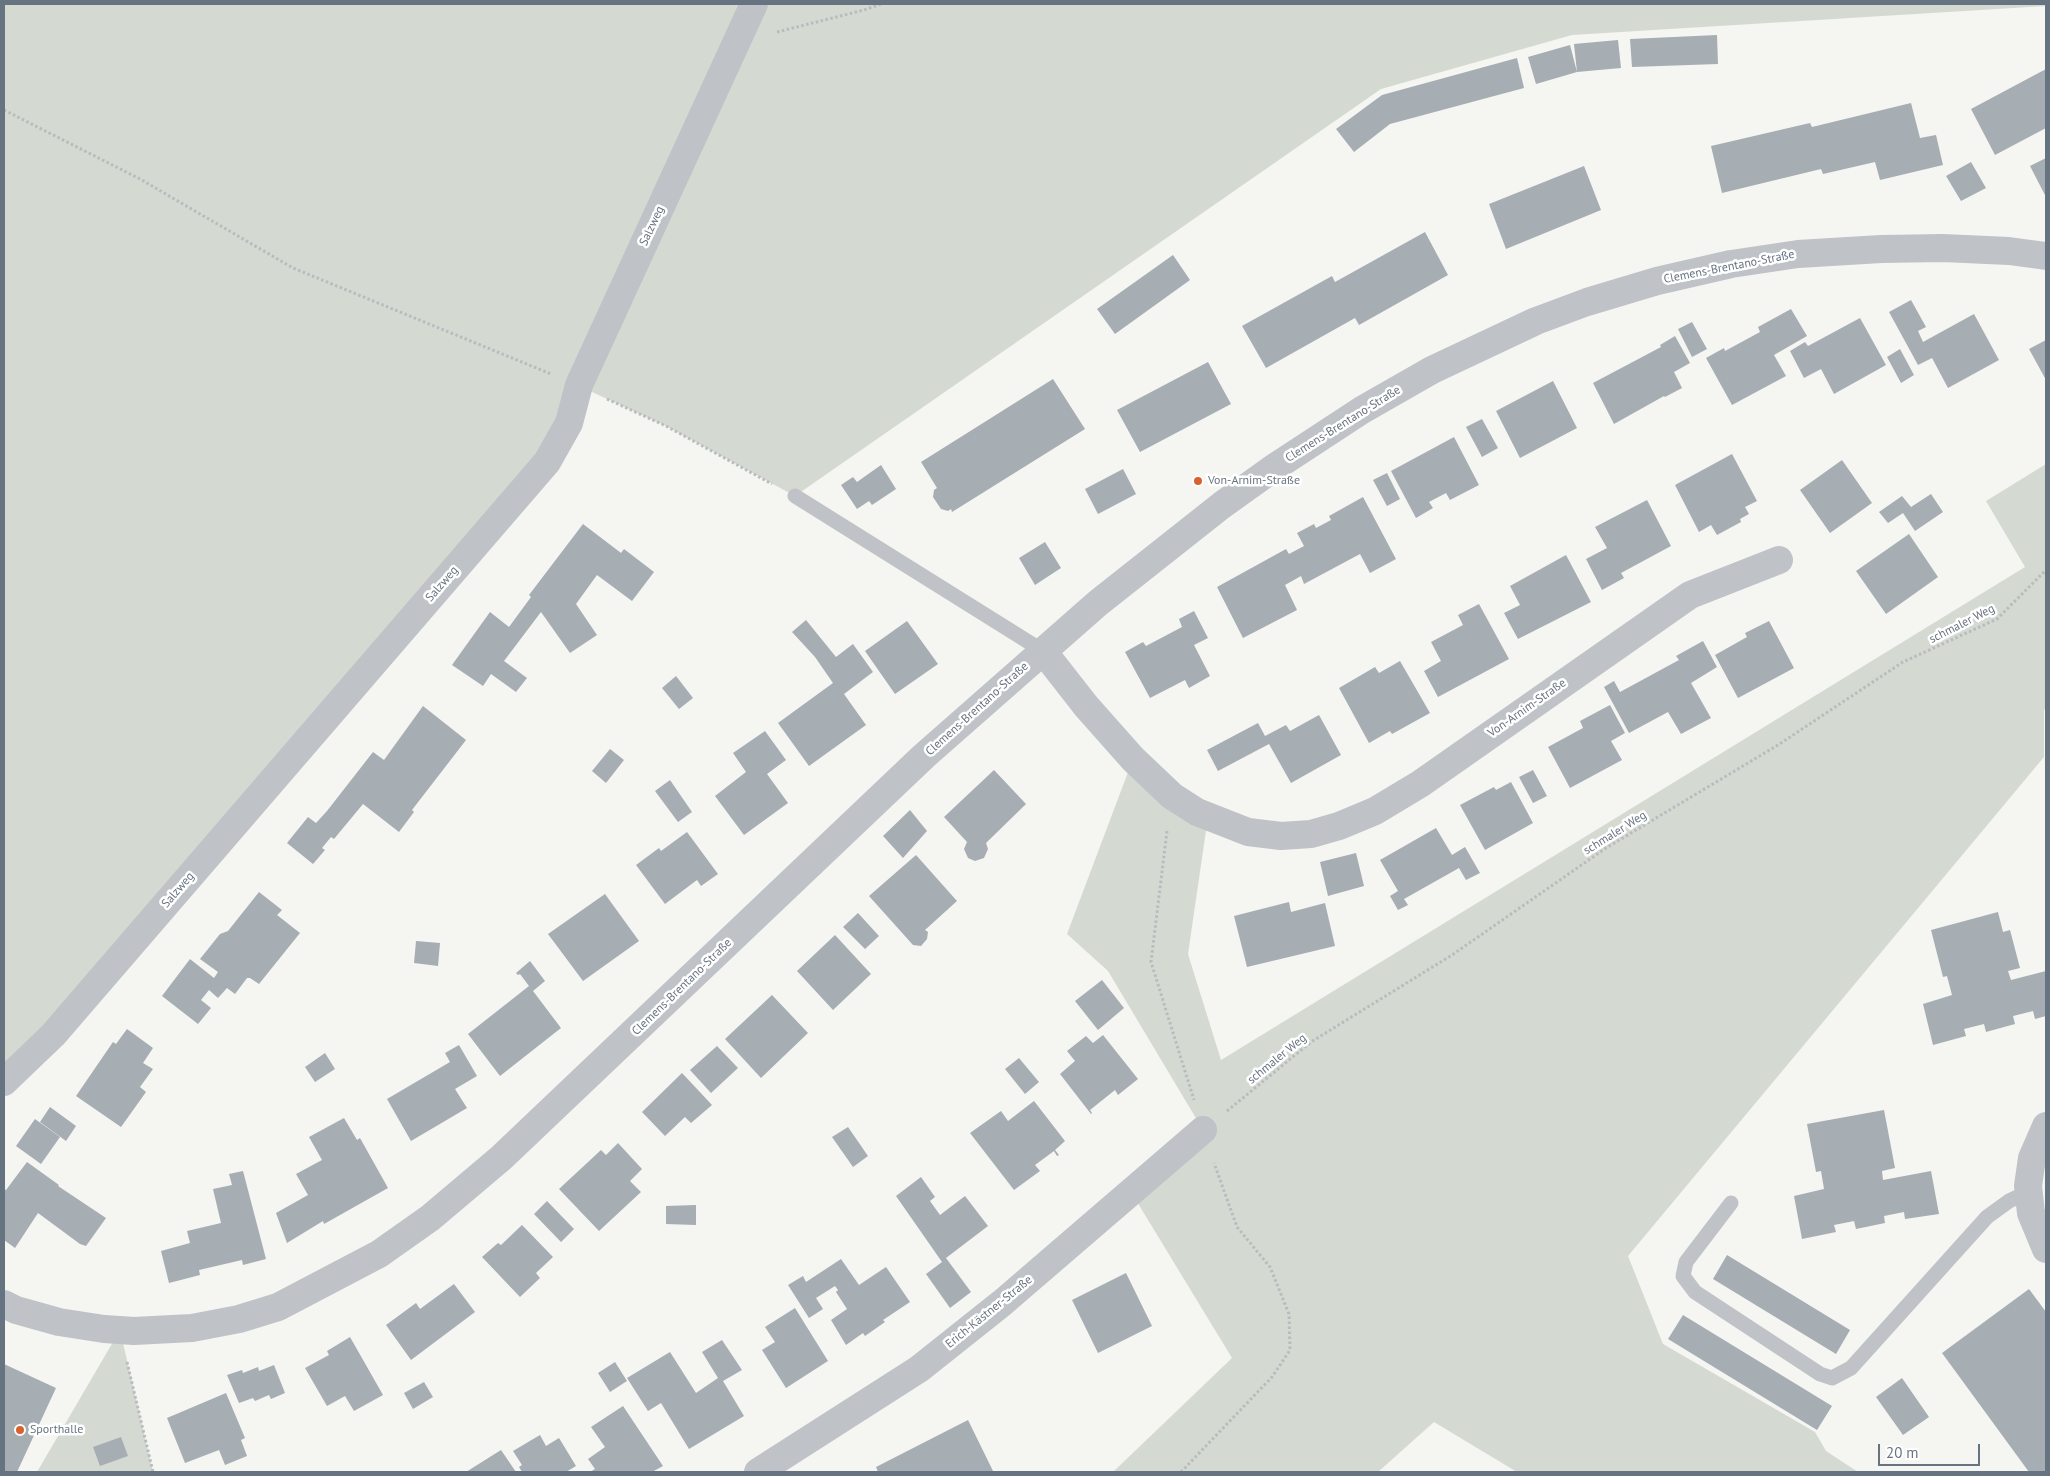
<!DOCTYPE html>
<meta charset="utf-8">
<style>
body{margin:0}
#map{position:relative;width:2050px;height:1476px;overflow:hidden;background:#f5f5f2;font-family:"PT Sans",sans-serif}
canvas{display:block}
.frame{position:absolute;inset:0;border:5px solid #667481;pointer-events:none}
.scale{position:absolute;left:1878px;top:1444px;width:102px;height:22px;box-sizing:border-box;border:2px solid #667481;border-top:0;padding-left:6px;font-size:15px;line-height:18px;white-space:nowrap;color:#667481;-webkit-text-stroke:4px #fff;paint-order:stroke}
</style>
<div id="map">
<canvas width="2050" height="1476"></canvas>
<div class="frame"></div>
<div class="scale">20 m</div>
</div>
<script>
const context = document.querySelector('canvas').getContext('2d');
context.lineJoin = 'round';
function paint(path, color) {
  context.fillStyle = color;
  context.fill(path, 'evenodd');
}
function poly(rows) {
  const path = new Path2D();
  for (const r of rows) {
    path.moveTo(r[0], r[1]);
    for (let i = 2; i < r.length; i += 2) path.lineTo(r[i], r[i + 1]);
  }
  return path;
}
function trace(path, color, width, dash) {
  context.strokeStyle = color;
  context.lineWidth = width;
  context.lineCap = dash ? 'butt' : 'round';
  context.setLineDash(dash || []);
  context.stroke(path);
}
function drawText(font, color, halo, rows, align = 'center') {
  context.font = font + ' "PT Sans",sans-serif';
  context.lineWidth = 5;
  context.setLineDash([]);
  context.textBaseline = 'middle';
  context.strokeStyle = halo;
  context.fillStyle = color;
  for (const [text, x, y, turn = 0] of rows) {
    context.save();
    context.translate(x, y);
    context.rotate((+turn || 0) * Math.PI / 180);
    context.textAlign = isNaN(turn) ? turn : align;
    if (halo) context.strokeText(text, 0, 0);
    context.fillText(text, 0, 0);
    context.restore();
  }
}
paint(poly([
 [4,4,2046,4,2046,6,1572,35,1381,89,795,496,666,426,579,386,569,423,4,1082],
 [2046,464,2046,709,2044,710,2044,757,1628,1256,1663,1344,1815,1432,1826,1451,1858,1472,1517,1472,1434,1422,1378,1472,1113,1472,1232,1358,1131,1192,1203,1130,1108,971,1067,934,1133,759,1208,817,1188,954,1221,1060,2025,567,1986,501],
 [120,1330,153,1472,37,1472]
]), '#d4dad2');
paint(poly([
 [1717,35,1718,64,1632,67,1630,39],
 [1618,40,1621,68,1577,72,1574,44],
 [1570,45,1577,72,1536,84,1528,57],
 [1517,58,1524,88,1390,124,1354,152,1336,129,1382,95],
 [2046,69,2046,128,1995,155,1971,109],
 [1911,103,1920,138,1936,135,1943,165,1880,180,1875,162,1823,174,1821,169,1722,193,1711,146,1810,123,1812,127],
 [2046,158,2046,197,2030,166],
 [1971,162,1986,188,1961,201,1946,176],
 [1584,166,1601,210,1506,249,1489,204],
 [1425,232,1448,275,1359,325,1355,318,1266,368,1242,326,1332,276,1335,282],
 [1173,255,1190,280,1115,334,1097,309],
 [1911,300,1926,327,1918,331,1923,342,1974,314,1999,360,1948,388,1932,358,1918,365,1889,312],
 [1791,309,1807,336,1774,355,1786,376,1732,405,1706,358,1724,348,1725,351,1760,332,1758,327],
 [1860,318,1886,365,1834,394,1821,369,1804,378,1790,351,1805,342,1808,346],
 [1692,322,1707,349,1692,357,1678,329],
 [1675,336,1690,363,1674,372,1682,388,1665,397,1664,396,1614,424,1593,383,1661,347,1660,345],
 [2046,340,2046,380,2029,349],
 [1900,349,1914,375,1901,383,1887,357],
 [1208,362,1231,404,1140,452,1117,410],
 [1053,379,1085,429,952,512,951,509,948,511,941,509,933,497,934,490,937,488,921,462],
 [1553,381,1577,428,1520,458,1496,411],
 [1482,419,1498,448,1482,457,1466,427],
 [1454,437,1479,485,1450,500,1446,493,1429,502,1433,508,1416,518,1391,471],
 [1732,454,1757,501,1745,507,1749,514,1740,519,1741,522,1717,535,1711,525,1699,532,1675,485],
 [1842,460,1872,503,1830,533,1800,490],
 [881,465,896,489,872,505,869,501,857,509,841,485,853,477,857,482],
 [1123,469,1136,494,1098,514,1085,489],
 [1387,473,1400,499,1387,506,1373,480],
 [1931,494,1943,512,1915,531,1903,513,1888,523,1879,512,1902,496,1911,507],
 [1363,497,1396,559,1370,573,1360,554,1304,584,1301,576,1285,585,1297,610,1243,638,1217,587,1286,549,1289,554,1304,546,1297,533,1314,524,1316,528,1331,520,1329,516],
 [1647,500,1671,546,1621,573,1624,578,1602,590,1586,559,1607,548,1595,527],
 [583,524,621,553,624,549,654,572,632,601,597,575,576,604,597,635,570,653,541,612,504,661,527,678,516,692,491,674,483,686,452,665,490,612,509,627,531,597,529,595],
 [1909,534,1938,577,1886,614,1856,571],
 [1045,542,1061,568,1035,585,1019,558],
 [1566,555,1591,602,1518,639,1504,613,1520,605,1510,586],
 [1479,604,1509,659,1438,697,1424,671,1441,661,1431,642,1463,625,1458,615],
 [1194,611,1208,638,1194,645,1210,676,1189,688,1185,680,1150,698,1125,652,1143,642,1146,646,1182,627,1179,619],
 [806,620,836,657,853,644,873,672,844,694,866,725,809,766,778,723,833,683,815,657,792,632],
 [907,621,938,664,895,694,865,651],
 [1769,621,1794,668,1738,698,1715,655,1747,637,1745,633],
 [1703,641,1717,667,1691,683,1711,718,1681,734,1668,712,1629,733,1604,687,1614,681,1620,692,1679,660,1676,656],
 [1400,661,1430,713,1392,734,1390,731,1369,743,1339,688,1375,667,1379,673],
 [676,676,693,698,679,709,662,688],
 [1610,705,1625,733,1611,741,1622,760,1570,788,1548,747,1583,728,1580,721],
 [423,706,466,740,412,810,414,812,399,832,363,804,334,839,331,837,322,848,325,850,313,864,287,843,308,817,316,823,327,811,373,752,384,760],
 [1319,715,1341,755,1291,783,1269,744,1218,771,1207,750,1258,723,1265,736,1286,725,1290,731],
 [765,731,786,760,767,774,788,803,744,835,715,796,746,772,733,753],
 [610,749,624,760,606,783,592,771],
 [994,770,1026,804,986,843,988,849,984,858,975,861,968,858,964,849,967,842,944,817],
 [1533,770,1547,796,1533,803,1519,777],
 [670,780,692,812,678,822,655,791],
 [1511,782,1533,823,1485,850,1460,805,1494,787,1496,790],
 [910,810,927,831,903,858,883,836],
 [1436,828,1452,855,1465,847,1480,873,1466,880,1459,868,1404,899,1408,905,1398,910,1390,896,1398,891,1380,860],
 [687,832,718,874,701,886,697,880,665,904,636,865,659,848,661,851],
 [1356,853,1364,886,1328,896,1320,862],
 [916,855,957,901,925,930,928,932,927,939,921,946,913,945,869,896],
 [259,892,282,910,277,915,300,933,259,984,250,978,247,978,235,994,227,988,218,998,209,990,201,1000,211,1008,198,1024,162,996,190,959,214,978,218,972,200,959,220,934,228,931],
 [605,894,639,941,583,981,548,934],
 [1289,902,1291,912,1325,903,1335,946,1247,967,1234,916],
 [1998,912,2003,932,2010,930,2020,968,2008,971,2011,980,2046,971,2046,1016,2035,1019,2033,1011,2013,1016,2015,1024,1986,1032,1984,1024,1964,1029,1966,1036,1933,1045,1923,1004,1952,995,1947,976,1943,977,1931,930],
 [858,913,879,936,865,949,843,927],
 [835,935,871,974,833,1010,797,971],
 [416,941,440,943,438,966,414,963],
 [530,961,545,981,533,991,561,1028,500,1076,468,1034,529,986,520,974,518,975,516,973],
 [1102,980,1124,1008,1098,1030,1075,1001],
 [772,995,808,1033,761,1078,725,1039],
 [127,1029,153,1048,143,1063,153,1069,140,1087,146,1092,121,1127,76,1096,113,1042,116,1044],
 [1103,1035,1138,1079,1118,1095,1115,1090,1090,1110,1092,1113,1091,1114,1060,1074,1075,1061,1067,1051,1086,1036,1093,1043],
 [459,1045,477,1076,455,1089,467,1108,411,1141,387,1099,450,1062,445,1053],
 [717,1046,738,1068,711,1093,690,1070],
 [325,1053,335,1069,315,1082,305,1067],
 [1019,1058,1039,1082,1025,1094,1005,1069],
 [682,1073,712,1105,691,1123,685,1117,665,1136,642,1112],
 [1034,1101,1065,1141,1055,1150,1059,1155,1057,1156,1054,1151,1035,1165,1040,1171,1014,1190,970,1133,1001,1111,1008,1121],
 [50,1107,76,1126,66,1141,40,1122],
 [1884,1110,1895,1168,1882,1171,1883,1180,1931,1171,1939,1214,1905,1219,1904,1212,1884,1216,1885,1223,1856,1229,1854,1221,1834,1225,1836,1232,1802,1239,1794,1196,1824,1189,1821,1171,1816,1172,1807,1124],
 [344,1118,357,1140,360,1138,388,1188,324,1224,323,1221,287,1243,276,1213,308,1195,296,1174,322,1160,309,1137],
 [35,1119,60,1137,41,1164,16,1146],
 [848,1127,868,1156,853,1167,832,1137],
 [618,1143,642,1169,630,1181,641,1192,599,1231,559,1189,601,1150,606,1155],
 [27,1162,59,1185,58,1186,106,1218,86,1246,80,1244,38,1213,15,1248,4,1240,4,1189,6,1190],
 [243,1171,266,1259,243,1265,242,1260,199,1270,200,1275,169,1283,161,1251,190,1243,187,1231,221,1223,213,1189,232,1185,229,1174],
 [921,1177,935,1197,930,1201,940,1215,965,1196,988,1226,946,1258,971,1292,950,1308,926,1274,942,1262,896,1196],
 [547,1201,574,1229,561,1242,534,1214],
 [696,1205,696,1225,666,1224,666,1206],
 [522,1225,553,1257,536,1273,540,1278,520,1297,482,1257,498,1243,501,1245],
 [1727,1255,1850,1330,1836,1354,1713,1279],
 [841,1259,859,1285,886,1267,910,1302,883,1320,885,1322,865,1336,863,1333,846,1345,831,1320,847,1309,836,1292,838,1290,835,1286,816,1298,823,1309,809,1318,788,1285,803,1276,806,1282],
 [1126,1273,1152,1326,1098,1353,1072,1300],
 [454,1284,475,1312,411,1360,386,1325,416,1303,420,1309],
 [2029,1289,2046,1312,2046,1472,2029,1472,1942,1353],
 [795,1308,828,1361,786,1388,762,1350,775,1342,765,1327],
 [1683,1315,1832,1406,1817,1430,1668,1339],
 [350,1337,383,1395,354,1411,345,1396,327,1406,305,1368,329,1355,327,1351],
 [722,1340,742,1370,723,1381,744,1416,689,1449,661,1403,648,1411,627,1378,670,1352,696,1393,718,1378,702,1352],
 [615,1362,627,1381,610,1392,598,1373],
 [4,1364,56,1388,17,1472,4,1472],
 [274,1365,285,1393,271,1399,269,1395,255,1401,253,1398,239,1403,227,1375,242,1370,243,1373,258,1367,259,1371],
 [1902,1378,1929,1417,1903,1435,1876,1397],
 [424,1382,433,1397,413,1409,404,1393],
 [226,1393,245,1438,241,1440,247,1456,225,1465,219,1450,185,1463,167,1418],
 [623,1406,663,1466,652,1472,590,1472,595,1469,588,1459,605,1447,591,1427],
 [968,1420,993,1471,990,1472,878,1472,876,1467],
 [540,1435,546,1446,559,1438,576,1466,566,1472,522,1472,519,1467,522,1465,513,1451],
 [121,1437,128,1456,100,1466,93,1447],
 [501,1450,516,1472,466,1472]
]), '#a6adb3');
trace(poly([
 [777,32,864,10,881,4],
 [4,110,140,179,293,268,551,374],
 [607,399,666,426,772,484],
 [1167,831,1151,962,1194,1100],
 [1227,1111,1311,1042,1452,955,1606,848,1778,745,1903,662,1997,619,2046,570],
 [127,1362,153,1472],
 [1181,1472,1272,1377,1290,1350,1289,1314,1270,1267,1237,1227,1214,1163]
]), '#b9bbbe', 3, [2.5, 2.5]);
trace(poly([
 [795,496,1043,651],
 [1731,1203,1686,1262,1683,1276,1695,1292,1820,1374,1832,1378,1851,1368,1987,1217,2009,1201,2028,1192]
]), '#bfc2c6', 15);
trace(poly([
 [1043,651,1086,706,1133,759,1172,796,1197,812,1248,832,1281,836,1311,834,1339,826,1375,811,1420,784,1690,595,1779,560],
 [4,1082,53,1035,547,462,569,423,579,385,754,4],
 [2046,1126,2032,1158,2028,1186,2031,1213,2046,1249],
 [4,1304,16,1310,59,1322,104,1329,134,1331,192,1328,239,1319,278,1307,379,1254,430,1218,501,1158,924,756,1098,603,1222,505,1275,467,1362,410,1432,370,1536,321,1587,302,1657,281,1731,264,1798,254,1881,249,1943,248,2009,251,2046,256],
 [758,1472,919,1369,1002,1303,1203,1130]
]), '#bfc2c6', 28);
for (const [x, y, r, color] of [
 [1198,481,5,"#d86130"],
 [20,1430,5,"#d86130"]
]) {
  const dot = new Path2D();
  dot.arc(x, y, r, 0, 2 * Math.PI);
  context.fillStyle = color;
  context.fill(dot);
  trace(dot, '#fff', 2);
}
drawText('12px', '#667481', '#fff', [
 ["Salzweg",652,226,-65],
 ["Clemens-Brentano-Straße",1729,267,-11],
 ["Clemens-Brentano-Straße",1343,424,-32],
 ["Salzweg",442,584,-49],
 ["schmaler Weg",1962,624,-27],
 ["Von-Arnim-Straße",1527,708,-35],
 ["Clemens-Brentano-Straße",977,709,-42],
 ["schmaler Weg",1615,833,-32],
 ["Salzweg",178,890,-49],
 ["Clemens-Brentano-Straße",682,987,-44],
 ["schmaler Weg",1277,1059,-39],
 ["Erich-Kästner-Straße",989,1312,-39]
]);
drawText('12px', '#667481', '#fff', [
 ["Von-Arnim-Straße",1208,481],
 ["Sporthalle",30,1430]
], 'left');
</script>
